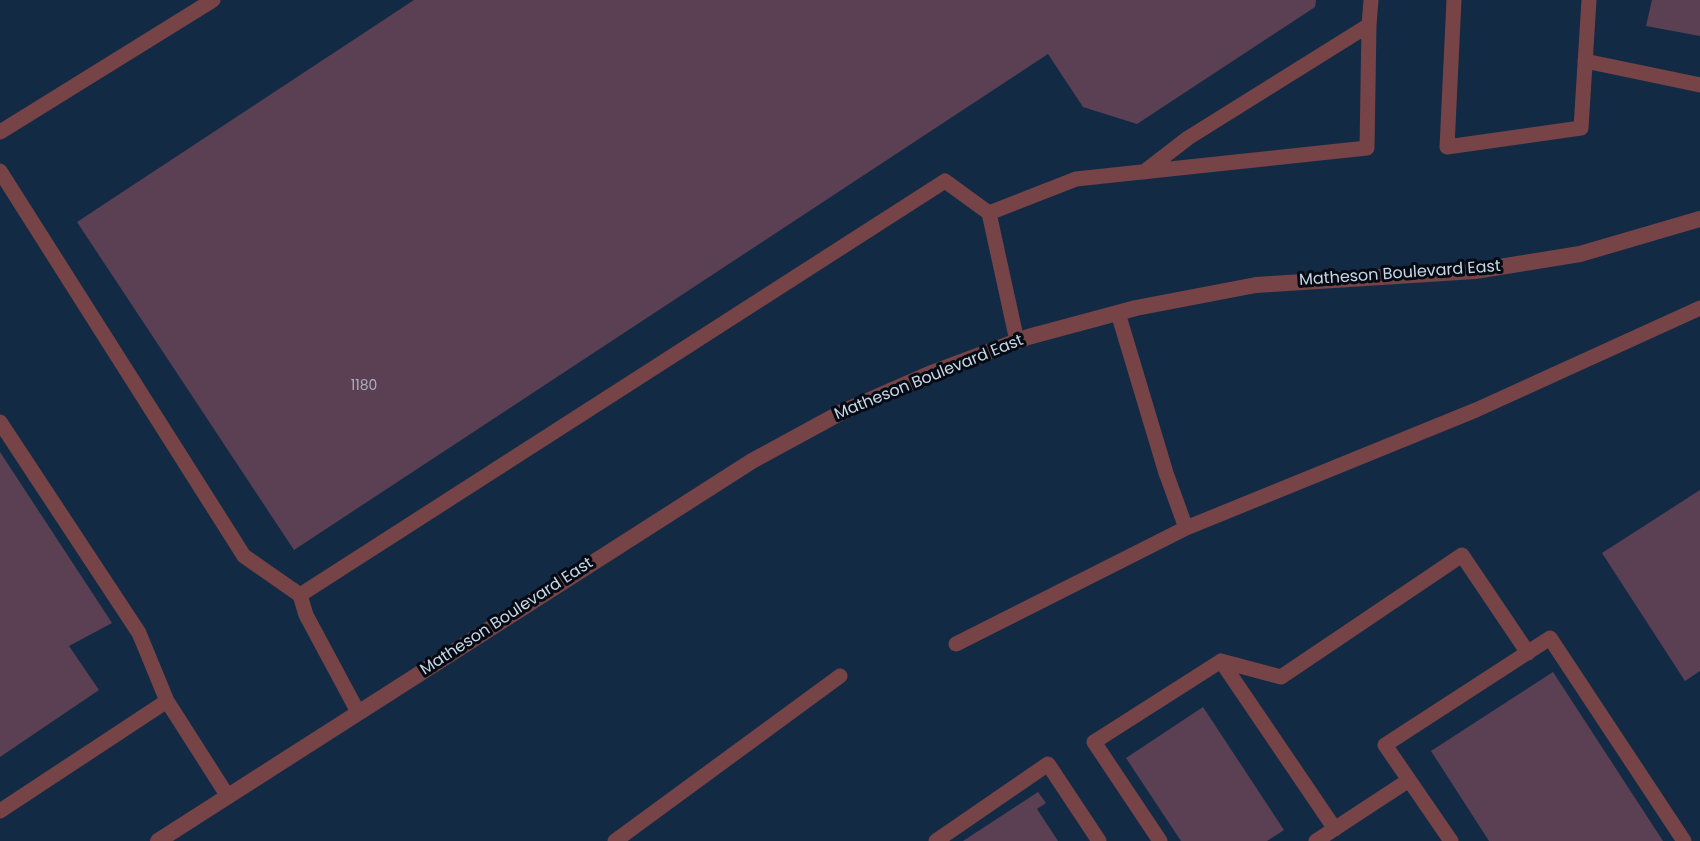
<!DOCTYPE html>
<style>
body{margin:0}
canvas{display:block;background:#0f2137}
</style>
<canvas width="1700" height="841"></canvas>
<script>
const context = document.querySelector('canvas').getContext('2d');
context.lineJoin = 'round';
function paint(path, color) {
  context.fillStyle = color;
  context.fill(path, 'evenodd');
}
function poly(rows) {
  const path = new Path2D();
  for (const r of rows) {
    path.moveTo(r[0], r[1]);
    for (let i = 2; i < r.length; i += 2) path.lineTo(r[i], r[i + 1]);
  }
  return path;
}
function trace(path, color, width, dash) {
  context.strokeStyle = color;
  context.lineWidth = width;
  context.lineCap = dash ? 'butt' : 'round';
  context.setLineDash(dash || []);
  context.stroke(path);
}
function drawText(font, color, halo, rows, align = 'center') {
  context.font = font + ' Poppins,sans-serif';
  context.lineWidth = 6;
  context.setLineDash([]);
  context.textBaseline = 'middle';
  context.strokeStyle = halo;
  context.fillStyle = color;
  for (const [text, x, y, turn = 0] of rows) {
    context.save();
    context.translate(x, y);
    context.rotate((+turn || 0) * Math.PI / 180);
    context.textAlign = isNaN(turn) ? turn : align;
    if (halo) context.strokeText(text, 0, 0);
    context.fillText(text, 0, 0);
    context.restore();
  }
}
paint(poly([
 [0,0,1700,0,1700,841,0,841]
]), '#132a45');
paint(poly([
 [414,0,1316,0,1315,7,1137,124,1083,107,1048,54,294,550,77,222],
 [1652,0,1700,0,1700,36,1646,26],
 [0,452,112,623,69,646,99,690,0,757],
 [1700,490,1700,671,1685,681,1602,553],
 [1553,672,1663,841,1489,841,1431,751],
 [1203,707,1284,830,1267,841,1181,841,1126,758],
 [1038,792,1046,803,1037,809,1058,841,963,841]
]), '#5b4053');
trace(poly([
 [1454,0,1447,147,1581,128,1589,0],
 [1369,25,1371,0],
 [1585,61,1700,85],
 [0,132,213,0],
 [0,171,244,556,300,595],
 [989,213,1076,179,1367,148,1369,25,1188,138,1144,172],
 [0,422,139,633,167,701],
 [1186,528,1476,410,1700,308],
 [956,644,1186,528,1166,473,1118,313],
 [1221,661,1335,829],
 [358,712,306,615,300,595,945,181,989,213,1017,341],
 [0,811,167,701,227,795],
 [615,841,840,676],
 [936,841,1048,764,1099,841],
 [1160,841,1094,742,1221,661,1281,677,1462,555,1528,653],
 [1316,841,1409,780],
 [1451,841,1385,745,1550,638,1684,841]
]), '#764347', 15);
trace(poly([
 [158,841,752,461,842,412,929,374,1028,337,1136,308,1256,285,1475,271,1580,254,1700,219]
]), '#764347', 16);
drawText('14px', '#aeb0c0', null, [
 ["1180",364,386]
]);
drawText('16px', '#cad6e4', '#040b14', [
 ["Matheson Boulevard East",1400,274,-4],
 ["Matheson Boulevard East",929,378,-22],
 ["Matheson Boulevard East",507,617,-33]
]);
</script>
